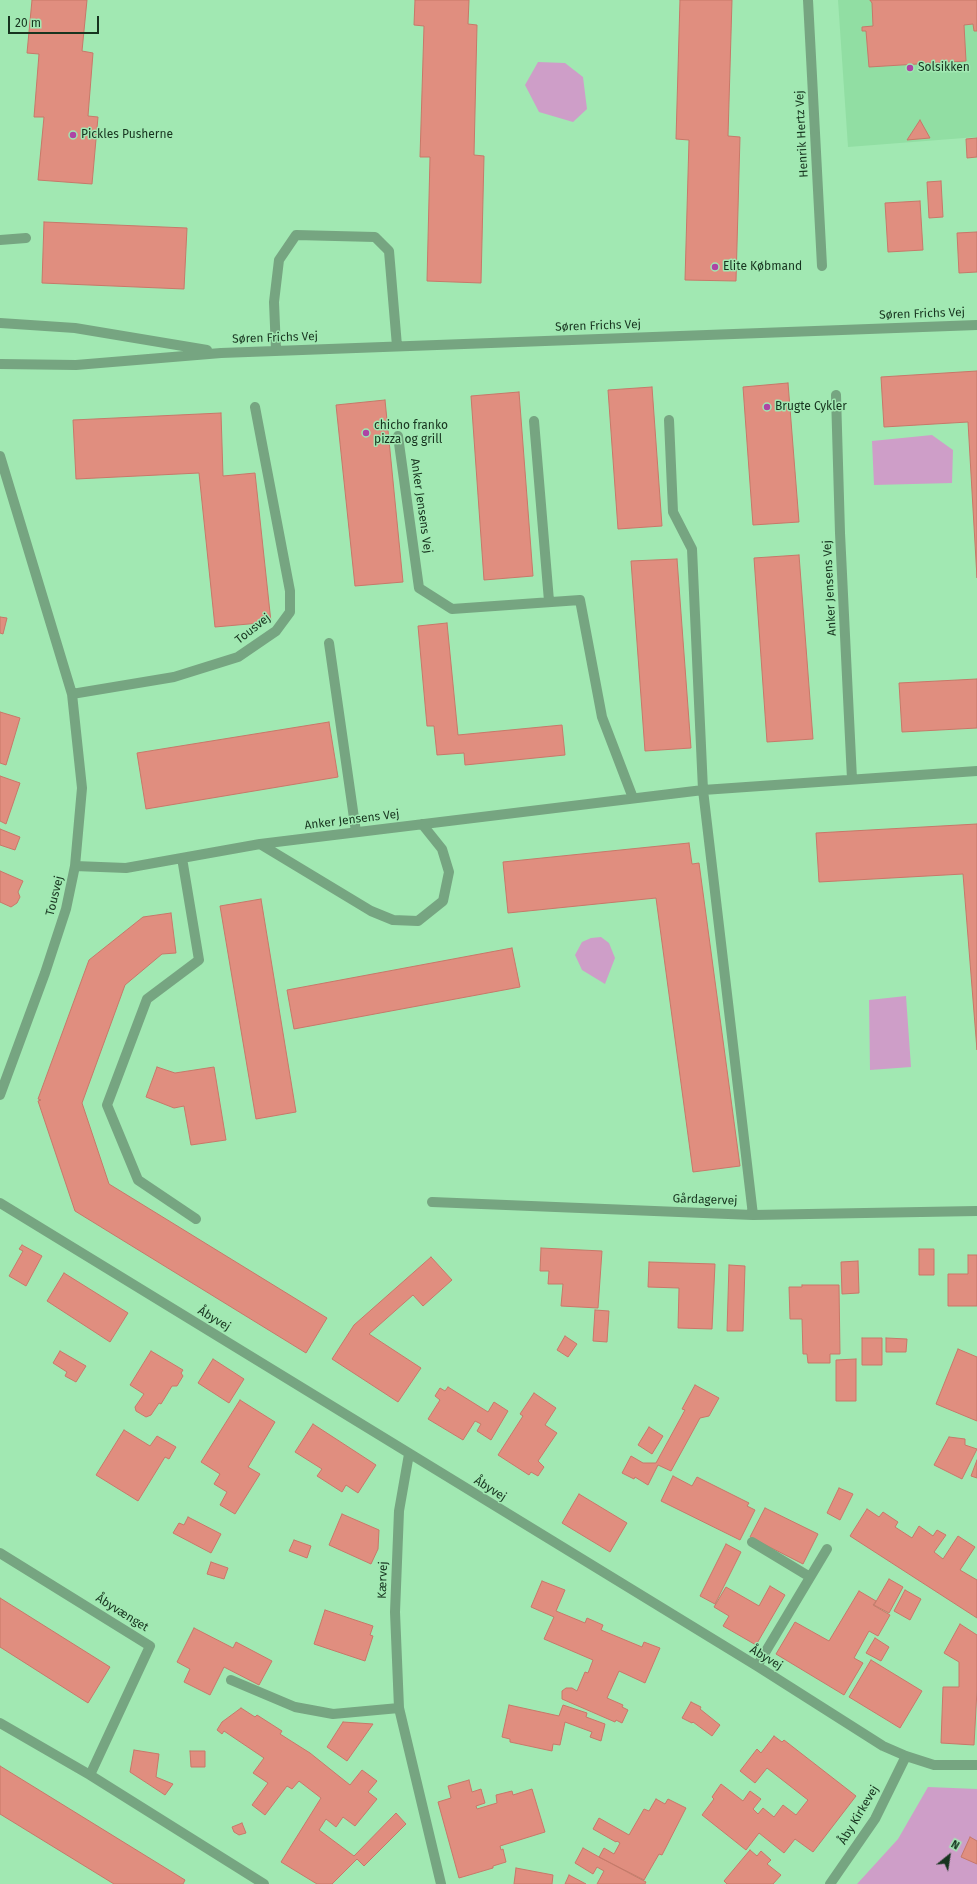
<!DOCTYPE html>
<meta charset="utf-8">
<style>
body{margin:0}
#map{position:relative;width:977px;height:1884px;overflow:hidden;background:#a1e8b2;font-family:"Fira Sans",sans-serif}
canvas{display:block}
.north{position:absolute;left:929px;top:1836px;width:40px;height:40px;-webkit-text-stroke:3px #a1e8b2;paint-order:stroke;rotate:30deg;font-size:11px;font-weight:700;line-height:16px;text-align:center;color:#17341f}
.north::after{content:'';display:block;margin:auto;width:14px;height:18px;background:#17341f;clip-path:polygon(50% 0,100% 100%,50% 72%,0 100%)}
.scale{position:absolute;left:8px;top:16px;width:91px;height:18px;box-sizing:border-box;border:2px solid #17341f;border-top:0;padding-left:5px;font-size:12px;line-height:14px;white-space:nowrap;color:#17341f;-webkit-text-stroke:3px #a1e8b2;paint-order:stroke}
</style>
<div id="map">
<canvas width="977" height="1884"></canvas>
<div class="north">N</div>
<div class="scale">20 m</div>
</div>
<script>
const context = document.querySelector('canvas').getContext('2d');
context.lineJoin = 'round';
function paint(path, color) {
  context.fillStyle = color;
  context.fill(path, 'evenodd');
}
function poly(rows) {
  const path = new Path2D();
  for (const r of rows) {
    path.moveTo(r[0], r[1]);
    for (let i = 2; i < r.length; i += 2) path.lineTo(r[i], r[i + 1]);
  }
  return path;
}
function trace(path, color, width, dash) {
  context.strokeStyle = color;
  context.lineWidth = width;
  context.lineCap = dash ? 'butt' : 'round';
  context.setLineDash(dash || []);
  context.stroke(path);
}
function drawText(font, color, halo, rows, align = 'center') {
  context.font = font + ' "Fira Sans",sans-serif';
  context.lineWidth = 3;
  context.setLineDash([]);
  context.textBaseline = 'middle';
  context.strokeStyle = halo;
  context.fillStyle = color;
  for (const [text, x, y, turn = 0] of rows) {
    context.save();
    context.translate(x, y);
    context.rotate((+turn || 0) * Math.PI / 180);
    context.textAlign = isNaN(turn) ? turn : align;
    if (halo) context.strokeText(text, 0, 0);
    context.fillText(text, 0, 0);
    context.restore();
  }
}
paint(poly([
 [838,0,977,0,977,137,848,147]
]), '#91dea3');
paint(poly([
 [538,62,565,63,583,77,587,109,573,122,539,112,525,85],
 [932,435,953,450,952,483,874,485,872,441],
 [601,937,609,943,615,958,605,984,582,970,575,955,582,942,591,938],
 [906,996,911,1067,870,1070,869,1000],
 [928,1787,977,1789,977,1884,857,1884,898,1839]
]), '#ce9ec8');
const building = poly([
 [32,0,87,0,82,51,93,53,88,116,98,117,92,184,38,180,44,117,34,117,39,54,27,53,32,0],
 [415,0,469,0,468,24,477,25,474,155,484,156,481,283,427,281,430,157,420,157,424,26,414,25,415,0],
 [680,0,732,0,728,136,740,137,736,281,685,280,689,140,676,139,680,0],
 [870,0,977,0,977,31,974,31,973,24,964,25,966,61,869,67,866,31,862,31,862,27,873,26,872,3,870,0],
 [920,120,930,138,907,140,920,120],
 [977,138,977,157,967,158,966,139,977,138],
 [941,181,943,217,929,218,927,182,941,181],
 [920,201,923,250,888,252,885,203,920,201],
 [44,222,187,228,184,289,42,283,44,222],
 [977,232,977,272,959,273,957,233,977,232],
 [977,371,977,578,968,422,884,427,881,377,977,371],
 [788,383,799,522,753,525,743,387,788,383],
 [652,387,662,526,618,529,608,390,652,387],
 [519,392,533,576,484,580,471,396,519,392],
 [385,400,403,582,355,586,336,405,385,400],
 [221,413,223,476,255,473,271,622,215,627,199,473,76,479,73,420,221,413],
 [799,555,813,739,767,742,754,558,799,555],
 [677,559,691,748,645,751,631,561,677,559],
 [0,617,7,618,3,634,0,633,0,617],
 [447,623,458,735,562,725,565,755,465,765,464,753,437,755,434,726,427,726,418,626,447,623],
 [977,679,977,728,902,732,899,683,977,679],
 [0,712,20,718,6,765,0,763,0,712],
 [329,722,338,777,146,809,137,753,329,722],
 [0,776,20,783,6,824,0,821,0,776],
 [977,824,977,1050,963,874,819,882,816,833,977,824],
 [0,829,20,837,15,850,0,845,0,829],
 [689,843,692,864,699,863,740,1166,693,1172,656,898,508,913,503,862,689,843],
 [0,871,23,881,18,892,20,897,17,903,11,907,0,902,0,871],
 [261,899,296,1112,256,1119,220,906,261,899],
 [171,913,176,953,162,954,125,985,82,1103,109,1184,327,1318,306,1353,75,1211,38,1101,41,1100,38,1099,89,960,143,917,171,913],
 [512,948,520,987,294,1029,287,990,512,948],
 [157,1067,175,1073,214,1067,226,1140,191,1145,184,1106,174,1108,146,1097,157,1067],
 [22,1245,42,1256,26,1286,9,1276,23,1251,19,1249,22,1245],
 [541,1248,602,1251,598,1308,561,1306,563,1284,548,1284,549,1271,540,1271,541,1248],
 [919,1249,934,1249,934,1275,919,1275,919,1249],
 [968,1255,977,1255,977,1306,948,1306,948,1274,968,1274,968,1255],
 [431,1257,452,1280,423,1306,413,1295,369,1334,421,1368,398,1402,332,1359,354,1325,431,1257],
 [858,1261,859,1293,842,1294,841,1262,858,1261],
 [649,1262,715,1264,712,1329,678,1328,679,1288,648,1287,649,1262],
 [729,1265,745,1266,743,1331,727,1331,729,1265],
 [64,1273,128,1313,110,1342,47,1301,64,1273],
 [802,1285,839,1285,840,1354,830,1354,830,1363,808,1363,807,1354,803,1354,802,1319,790,1319,789,1287,802,1287,802,1285],
 [595,1310,609,1311,607,1342,593,1341,595,1310],
 [565,1336,577,1344,568,1357,557,1350,565,1336],
 [862,1338,882,1338,882,1365,862,1365,862,1338],
 [886,1338,907,1339,906,1352,886,1352,886,1338],
 [958,1349,977,1357,977,1421,936,1404,958,1349],
 [60,1351,86,1366,76,1382,65,1376,67,1372,53,1363,60,1351],
 [151,1351,183,1370,181,1373,183,1376,177,1386,172,1386,161,1404,159,1403,151,1415,146,1417,136,1411,135,1407,144,1394,130,1385,151,1351],
 [213,1359,244,1379,229,1403,198,1383,213,1359],
 [856,1359,856,1401,836,1401,836,1360,856,1359],
 [695,1385,719,1398,709,1416,700,1418,671,1471,658,1465,648,1485,635,1477,634,1479,622,1473,631,1456,643,1463,656,1463,685,1410,682,1409,695,1385],
 [448,1387,488,1412,494,1402,508,1411,491,1440,477,1431,481,1424,475,1421,463,1440,428,1419,440,1400,435,1396,440,1388,445,1391,448,1387],
 [534,1393,556,1408,545,1425,557,1433,538,1461,544,1467,538,1476,531,1472,529,1475,498,1455,523,1416,520,1414,534,1393],
 [240,1400,275,1422,248,1467,260,1474,235,1514,220,1505,227,1492,214,1484,220,1474,201,1462,240,1400],
 [313,1424,376,1465,358,1493,346,1485,342,1492,317,1476,322,1469,295,1452,313,1424],
 [649,1427,663,1436,652,1454,638,1445,649,1427],
 [124,1430,150,1446,157,1436,176,1447,169,1459,165,1457,138,1501,96,1475,124,1430],
 [949,1437,965,1439,965,1445,977,1449,962,1479,934,1465,949,1437],
 [977,1460,977,1478,971,1476,977,1460],
 [673,1476,692,1486,697,1477,749,1503,747,1506,755,1510,740,1540,661,1501,673,1476],
 [839,1488,853,1494,840,1520,827,1513,839,1488],
 [579,1494,627,1523,610,1552,562,1523,579,1494],
 [765,1508,818,1534,803,1564,750,1537,765,1508],
 [867,1509,879,1517,883,1512,898,1522,895,1527,912,1538,919,1526,933,1536,937,1530,946,1535,934,1552,943,1559,958,1536,975,1547,960,1570,977,1580,977,1618,850,1536,867,1509],
 [342,1514,379,1530,378,1549,371,1564,329,1545,342,1514],
 [188,1517,221,1534,211,1553,173,1533,179,1523,184,1525,188,1517],
 [294,1540,311,1546,307,1558,289,1551,294,1540],
 [726,1544,741,1552,715,1604,700,1596,726,1544],
 [211,1562,228,1568,224,1579,207,1574,211,1562],
 [889,1579,903,1587,889,1613,874,1605,889,1579],
 [542,1581,565,1590,556,1611,585,1623,587,1618,603,1625,601,1630,642,1647,644,1642,660,1648,645,1683,619,1671,607,1698,623,1705,622,1707,628,1710,622,1723,616,1720,615,1722,562,1699,562,1691,566,1688,572,1688,577,1691,585,1672,588,1673,593,1660,544,1639,554,1617,531,1607,542,1581],
 [770,1586,785,1595,756,1645,723,1626,729,1616,714,1607,726,1587,759,1606,770,1586],
 [905,1590,921,1599,910,1620,894,1611,905,1590],
 [859,1591,876,1601,873,1605,890,1615,878,1636,869,1631,854,1658,863,1663,844,1695,776,1654,795,1622,829,1641,859,1591],
 [0,1598,110,1667,88,1703,0,1647,0,1598],
 [325,1610,373,1626,370,1635,373,1636,365,1661,314,1644,325,1610],
 [960,1624,977,1635,977,1690,974,1745,941,1743,943,1687,959,1687,959,1662,944,1653,960,1624],
 [194,1628,233,1648,236,1642,272,1661,259,1685,224,1667,210,1695,184,1682,190,1669,177,1662,194,1628],
 [875,1638,889,1647,881,1661,866,1653,875,1638],
 [871,1660,922,1691,900,1728,849,1697,871,1660],
 [691,1702,701,1707,700,1709,720,1725,712,1736,693,1722,692,1723,682,1718,691,1702],
 [509,1705,559,1716,563,1705,587,1713,586,1717,605,1724,601,1741,590,1737,592,1732,565,1722,560,1745,553,1744,552,1751,510,1742,510,1739,502,1737,509,1705],
 [241,1708,255,1717,257,1715,282,1731,280,1734,310,1753,350,1785,362,1770,377,1781,368,1792,377,1799,355,1826,343,1817,336,1827,326,1819,319,1830,354,1856,396,1813,406,1824,364,1866,357,1859,332,1884,317,1884,281,1862,321,1798,299,1781,292,1789,287,1786,265,1815,252,1805,268,1783,253,1773,264,1758,224,1731,222,1734,217,1730,222,1722,241,1708],
 [343,1722,373,1724,347,1761,327,1747,343,1722],
 [774,1736,782,1742,784,1740,856,1796,813,1852,795,1839,784,1853,759,1833,746,1850,702,1815,714,1799,712,1797,721,1784,743,1801,750,1791,761,1799,753,1809,758,1814,763,1808,774,1817,783,1805,796,1815,808,1800,767,1768,755,1783,740,1771,757,1749,761,1753,774,1736],
 [134,1750,159,1754,156,1777,173,1784,165,1795,130,1772,134,1750],
 [190,1751,205,1751,205,1767,191,1767,190,1751],
 [0,1766,185,1880,183,1884,114,1884,0,1814,0,1766],
 [469,1780,472,1792,481,1789,485,1803,476,1806,477,1809,497,1803,496,1795,512,1791,513,1795,532,1789,545,1832,500,1846,501,1850,503,1849,506,1862,493,1866,493,1868,459,1878,438,1802,451,1798,448,1786,469,1780],
 [656,1799,665,1804,668,1799,686,1808,662,1855,659,1854,644,1880,599,1857,604,1848,614,1854,620,1843,617,1841,616,1842,593,1829,599,1818,629,1835,644,1809,649,1811,656,1799],
 [242,1823,246,1833,239,1835,234,1832,232,1827,242,1823],
 [970,1837,977,1841,977,1864,961,1857,970,1837],
 [583,1848,599,1857,646,1882,645,1884,597,1884,604,1871,597,1867,593,1874,575,1863,583,1848],
 [750,1850,757,1856,761,1851,771,1860,767,1864,781,1875,773,1884,727,1884,724,1881,750,1850],
 [516,1868,553,1875,552,1884,514,1884,516,1868],
 [569,1875,586,1884,565,1884,569,1875]
]);
paint(building, '#e08e7f');
trace(building, '#c77869', 1);
trace(poly([
 [808,0,822,266],
 [0,240,26,238],
 [0,323,75,328,207,350],
 [276,350,274,302,279,260,296,235,375,237,389,251,397,346],
 [0,364,76,365,221,353,977,325],
 [836,395,840,533,852,779],
 [669,420,673,512,692,549,703,790,753,1215],
 [534,421,549,601],
 [398,436,419,588,452,609,580,600,602,717,633,798],
 [0,456,72,694,82,788,75,866,66,909,45,973,0,1095],
 [329,643,356,832],
 [72,694,174,677,238,657,276,631,290,612,290,591,255,407],
 [260,844,371,911,393,920,418,921,443,901,449,872,442,849,422,824],
 [182,858,199,960,147,999,107,1105,138,1180,196,1219],
 [75,866,126,868,260,844,703,790,977,771],
 [432,1202,753,1215,977,1211],
 [0,1203,757,1666,883,1746,906,1756,934,1765,977,1765],
 [409,1454,399,1511,395,1612,399,1708,441,1884],
 [752,1542,810,1577],
 [0,1553,150,1646,90,1775],
 [757,1666,827,1549],
 [231,1680,295,1707,333,1714,399,1708],
 [0,1723,90,1775,264,1884],
 [830,1884,875,1819,906,1756]
]), '#76a581', 10);
for (const [x, y, r, color] of [
 [910,68,4,"#ae44a5"],
 [73,135,4,"#ae44a5"],
 [715,267,4,"#ae44a5"],
 [767,407,4,"#ae44a5"],
 [366,433,4,"#ae44a5"]
]) {
  const dot = new Path2D();
  dot.arc(x, y, r, 0, 2 * Math.PI);
  context.fillStyle = color;
  context.fill(dot);
  trace(dot, '#a1e8b2', 1.5);
}
drawText('12px', '#17341f', '#a1e8b2', [
 ["Solsikken",918,68],
 ["Pickles Pusherne",81,135],
 ["Elite Købmand",723,267],
 ["Brugte Cykler",775,407],
 ["chicho franko",374,426],
 ["pizza og grill",374,440]
], 'left');
drawText('12px', '#17341f', '#a1e8b2', [
 ["Henrik Hertz Vej",802,134,-93],
 ["Søren Frichs Vej",922,314,-2],
 ["Søren Frichs Vej",598,326,-2],
 ["Søren Frichs Vej",275,338,-2],
 ["Anker Jensens Vej",421,506,82],
 ["Anker Jensens Vej",830,588,-93],
 ["Tousvej",253,629,-38],
 ["Anker Jensens Vej",352,820,-7],
 ["Tousvej",55,896,-76],
 ["Gårdagervej",705,1200,2],
 ["Åbyvej",214,1319,31],
 ["Åbyvej",490,1489,32],
 ["Kærvej",383,1580,-88],
 ["Åbyvænget",122,1613,32],
 ["Åbyvej",766,1658,31],
 ["Åby Kirkevej",859,1815,-59]
]);
</script>
